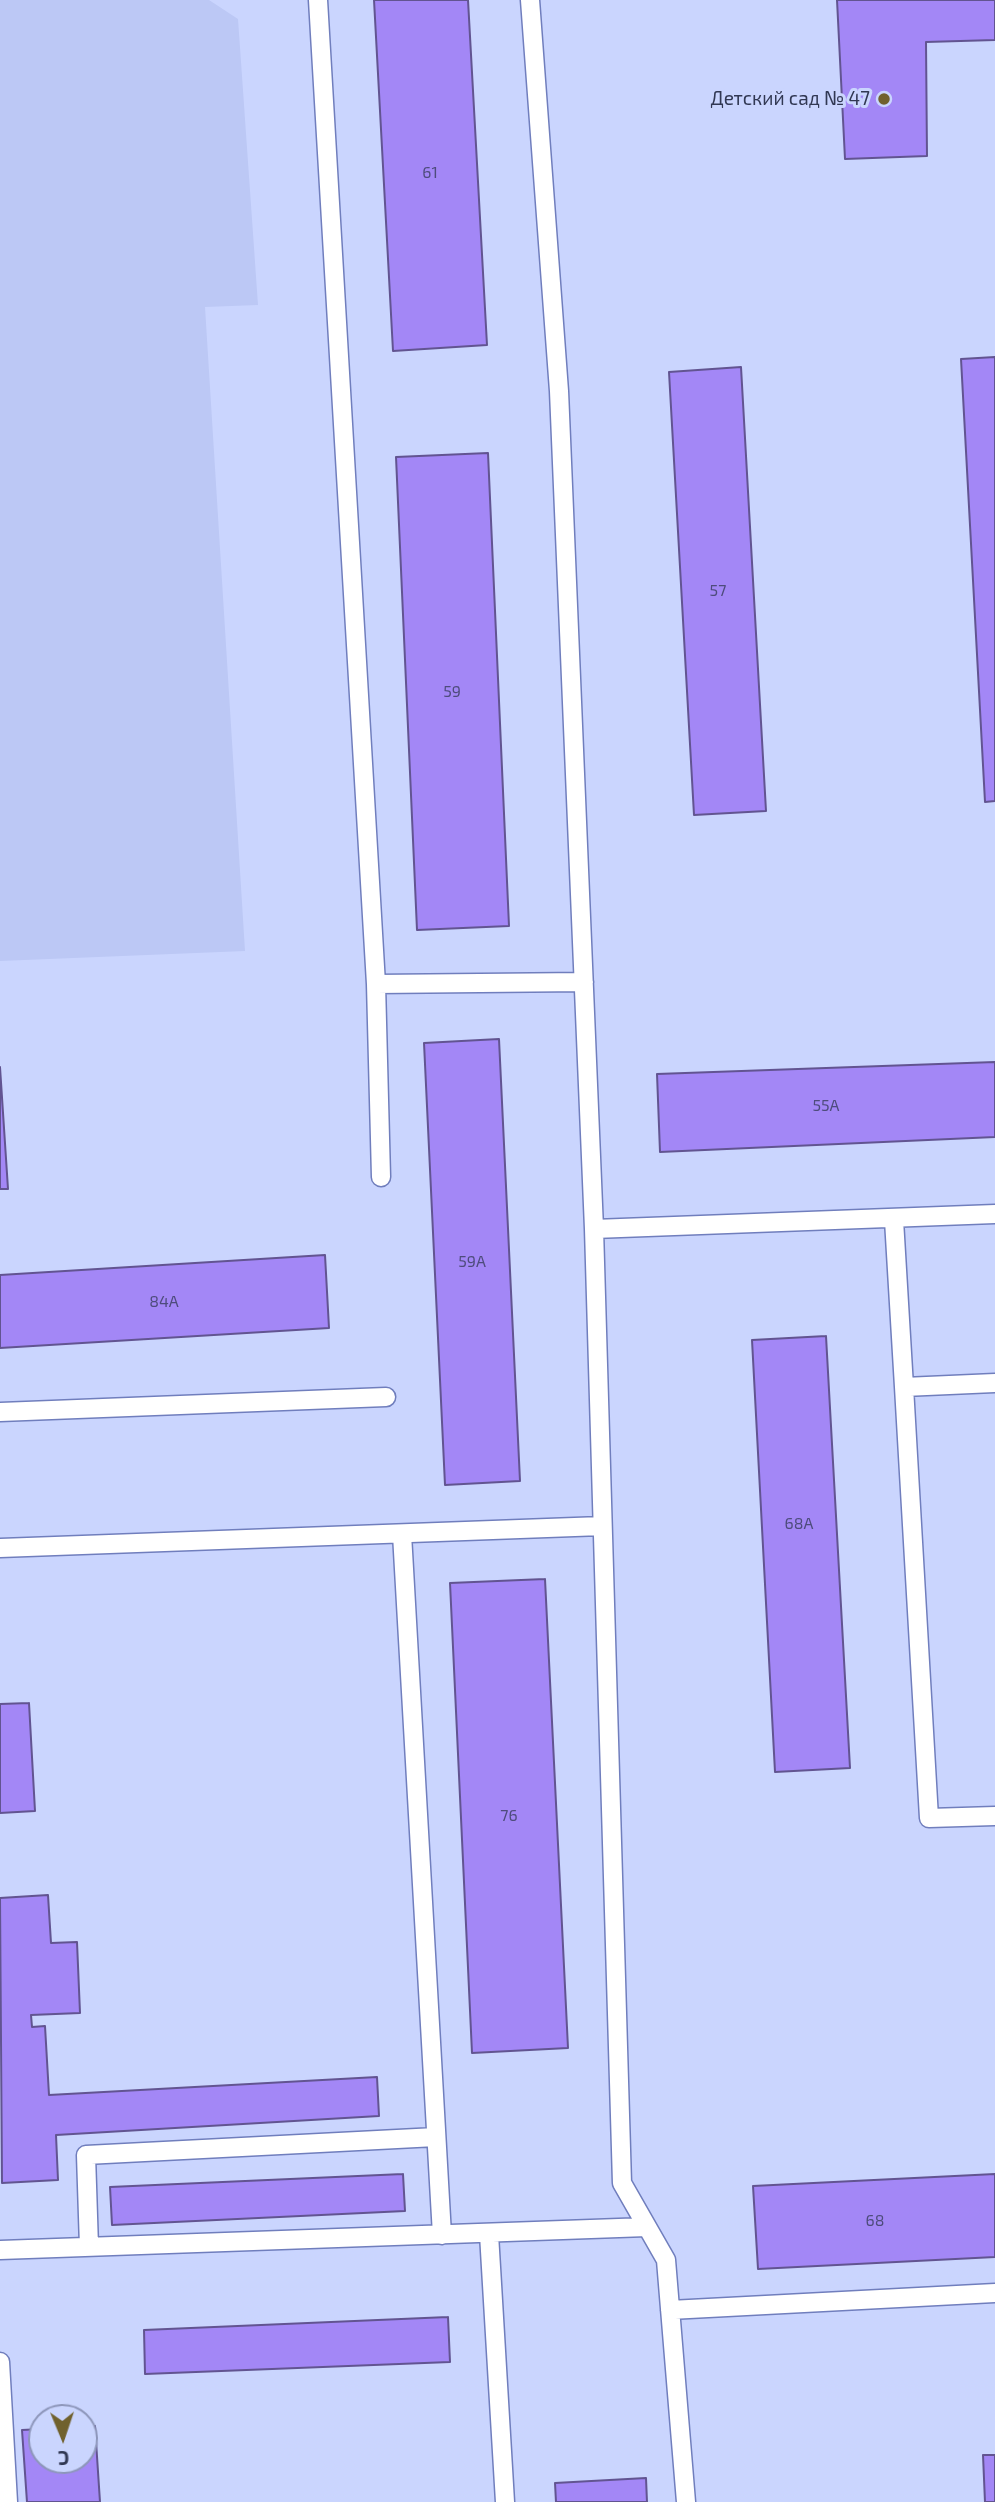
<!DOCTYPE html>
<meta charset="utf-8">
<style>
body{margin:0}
#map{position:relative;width:995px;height:2502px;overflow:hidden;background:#cad5fe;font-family:"Exo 2",sans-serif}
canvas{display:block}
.north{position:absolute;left:28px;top:2404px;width:70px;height:70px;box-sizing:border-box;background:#cad5fe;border:2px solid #8d96ba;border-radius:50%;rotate:178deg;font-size:19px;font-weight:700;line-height:28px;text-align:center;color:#313853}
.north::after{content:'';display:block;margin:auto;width:24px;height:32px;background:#70612e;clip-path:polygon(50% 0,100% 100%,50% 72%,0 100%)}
</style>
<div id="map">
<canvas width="995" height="2502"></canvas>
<div class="north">С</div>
</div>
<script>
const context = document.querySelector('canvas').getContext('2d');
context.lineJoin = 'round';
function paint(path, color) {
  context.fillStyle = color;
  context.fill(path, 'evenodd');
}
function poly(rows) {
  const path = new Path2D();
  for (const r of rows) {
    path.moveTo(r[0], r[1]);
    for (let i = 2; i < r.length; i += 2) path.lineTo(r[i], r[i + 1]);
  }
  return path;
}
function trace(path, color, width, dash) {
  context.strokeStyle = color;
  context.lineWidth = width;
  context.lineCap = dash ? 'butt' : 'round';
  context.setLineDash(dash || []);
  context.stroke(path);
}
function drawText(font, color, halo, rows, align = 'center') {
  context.font = font + ' "Exo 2",sans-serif';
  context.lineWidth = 6;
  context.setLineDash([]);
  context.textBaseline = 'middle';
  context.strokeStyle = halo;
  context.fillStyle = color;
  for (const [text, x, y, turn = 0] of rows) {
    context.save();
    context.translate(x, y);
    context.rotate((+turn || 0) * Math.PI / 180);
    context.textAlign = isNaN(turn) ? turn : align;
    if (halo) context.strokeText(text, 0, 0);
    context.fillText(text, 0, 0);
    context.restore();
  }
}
paint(poly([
 [0,0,209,0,238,19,258,305,205,307,245,951,0,961]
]), '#bcc8f5');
const building = poly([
 [374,0,468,0,487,345,393,351,374,0],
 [837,0,995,0,995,40,926,42,927,156,845,159,837,0],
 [995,357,995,801,985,802,961,359,995,357],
 [741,367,766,811,694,815,669,372,741,367],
 [488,453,509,926,417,930,396,457,488,453],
 [499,1039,520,1481,445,1485,424,1043,499,1039],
 [995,1062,995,1137,660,1152,657,1074,995,1062],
 [0,1067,8,1189,0,1189,0,1067],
 [325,1255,329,1328,0,1348,0,1275,325,1255],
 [826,1336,850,1768,775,1772,752,1340,826,1336],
 [545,1579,568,2048,472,2053,450,1583,545,1579],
 [29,1703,35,1811,0,1813,0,1704,29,1703],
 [48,1895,51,1943,77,1942,80,2013,31,2015,32,2027,45,2026,49,2095,377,2077,379,2116,56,2135,58,2180,2,2183,0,1898,48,1895],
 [403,2174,405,2211,112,2225,110,2187,403,2174],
 [995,2174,995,2257,758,2269,753,2186,995,2174],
 [448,2317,450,2362,145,2374,144,2330,448,2317],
 [95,2426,100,2502,27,2502,22,2430,42,2429,42,2460,84,2460,84,2427,95,2426],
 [983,2455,995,2455,995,2502,985,2502,983,2455],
 [646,2478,647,2502,556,2502,555,2483,646,2478]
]);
paint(building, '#a387f6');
trace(building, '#625491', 2);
const lane = poly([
 [318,0,376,984],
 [530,0,559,391,594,1229,622,2183,666,2260,686,2502],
 [381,1177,376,984,584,982],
 [894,1220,904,1387],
 [594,1229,995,1214],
 [995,1383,904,1387,929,1818,995,1816],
 [0,1412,386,1397],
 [402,1534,442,2235],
 [0,1548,602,1526],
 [489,2234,505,2502],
 [89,2247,86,2155,436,2137],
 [0,2250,647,2227],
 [670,2310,995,2293],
 [0,2362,8,2502]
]);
trace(lane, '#707ebd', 21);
trace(lane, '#fff', 18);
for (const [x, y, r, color] of [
 [884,99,7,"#70612e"]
]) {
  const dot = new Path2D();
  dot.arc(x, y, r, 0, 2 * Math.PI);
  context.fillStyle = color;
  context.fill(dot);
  trace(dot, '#cad5fe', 2.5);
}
drawText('16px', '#4e4c7c', null, [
 ["61",430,173],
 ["57",718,591],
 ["59",452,692],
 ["55А",826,1106],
 ["59А",472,1262],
 ["84А",164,1302],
 ["68А",799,1524],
 ["76",509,1816],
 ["68",875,2221]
]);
drawText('19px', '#313853', '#cad5fe', [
 ["Детский сад № 47",870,99]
], 'right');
</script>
